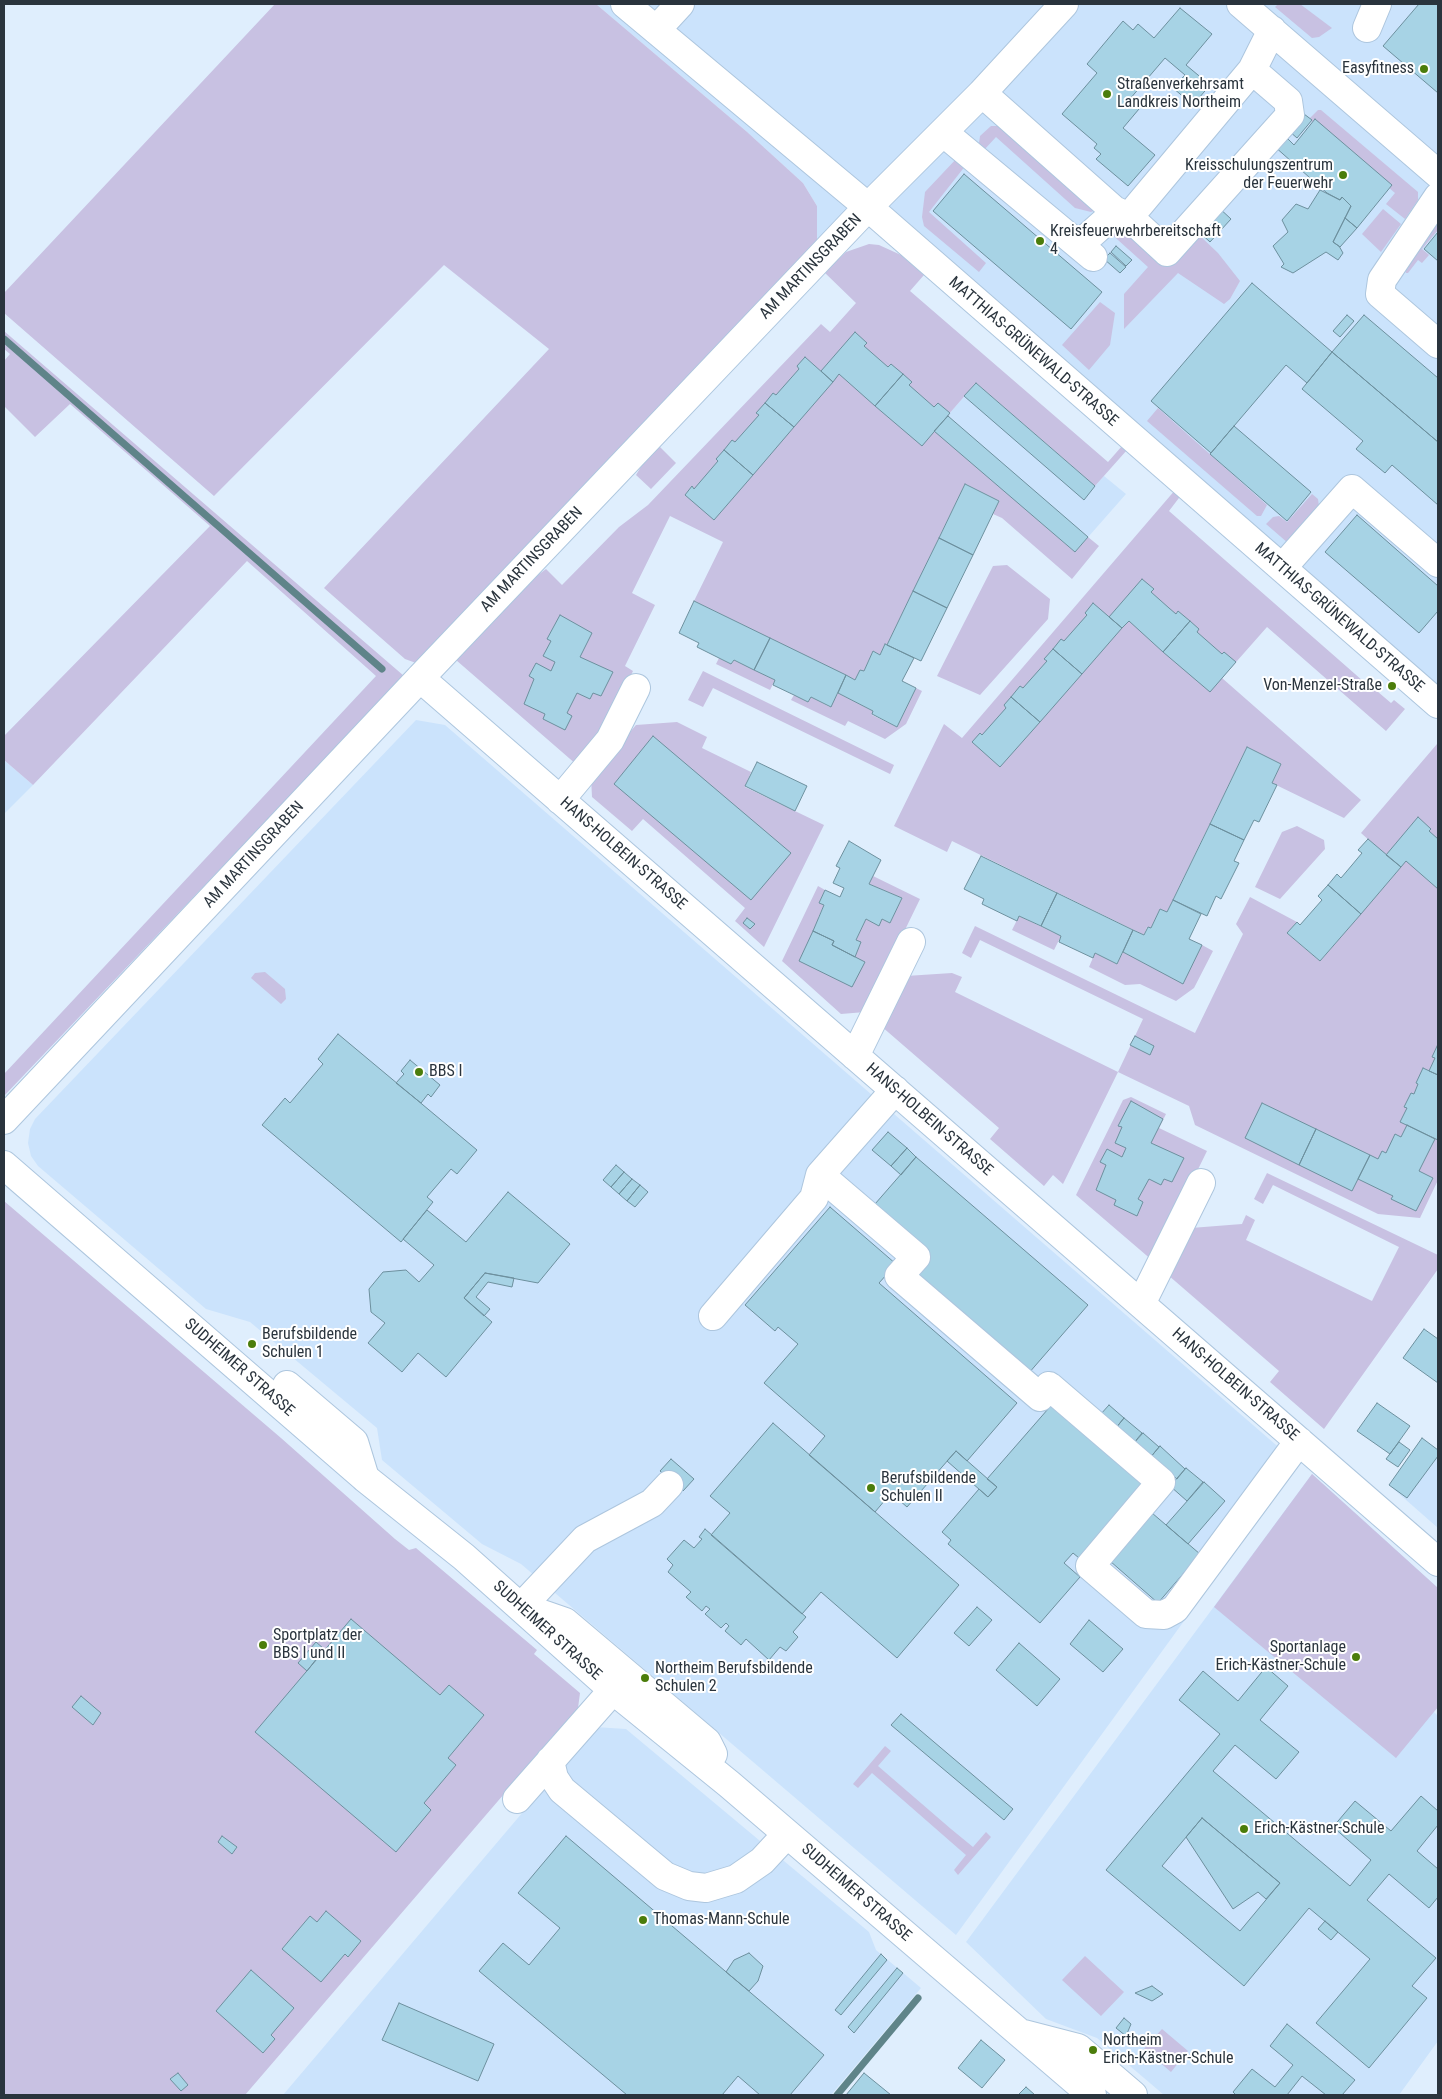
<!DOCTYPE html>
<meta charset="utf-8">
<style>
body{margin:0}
#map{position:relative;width:1442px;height:2099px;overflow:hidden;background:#dfeefd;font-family:"Roboto Condensed",sans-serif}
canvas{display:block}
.frame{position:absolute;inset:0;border:5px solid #2a343d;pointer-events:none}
</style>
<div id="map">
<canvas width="1442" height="2099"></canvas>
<div class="frame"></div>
</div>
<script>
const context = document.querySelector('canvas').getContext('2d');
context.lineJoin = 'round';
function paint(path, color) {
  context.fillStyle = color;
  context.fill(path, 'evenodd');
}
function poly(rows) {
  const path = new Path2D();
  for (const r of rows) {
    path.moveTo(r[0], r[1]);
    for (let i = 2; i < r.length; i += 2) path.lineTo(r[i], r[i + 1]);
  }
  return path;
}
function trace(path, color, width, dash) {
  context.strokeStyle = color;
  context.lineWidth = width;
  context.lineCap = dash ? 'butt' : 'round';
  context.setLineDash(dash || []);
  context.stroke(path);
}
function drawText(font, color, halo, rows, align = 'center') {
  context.font = font + ' "Roboto Condensed",sans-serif';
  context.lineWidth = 4;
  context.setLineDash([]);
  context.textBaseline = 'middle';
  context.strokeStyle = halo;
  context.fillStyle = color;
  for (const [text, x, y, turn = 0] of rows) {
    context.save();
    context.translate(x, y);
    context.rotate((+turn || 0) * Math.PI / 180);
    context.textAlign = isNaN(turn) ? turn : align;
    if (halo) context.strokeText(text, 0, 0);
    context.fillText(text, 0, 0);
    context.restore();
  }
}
paint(poly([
 [596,4,1438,4,1438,695,865,197,821,244,817,240,817,206,803,183,746,131],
 [976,383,1095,486,1104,476,1126,494,1075,552,934,431],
 [416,720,445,725,1298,1464,956,1935,521,1564,482,1544,382,1460,377,1428,250,1322,206,1309,38,1166,31,1156,28,1143,30,1129,35,1119],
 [4,760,33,785,4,814],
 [1422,1438,1438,1450,1438,1528,1389,1485],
 [1312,1474,1438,1588,1438,1707,1434,1712,1438,1716,1438,2041,1399,2095,1164,2095,1097,2038,1046,2019,966,1942],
 [595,1727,626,1729,869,1932,876,1950,921,1988,831,2095,283,2095]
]), '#cbe3fc');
paint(poly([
 [275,4,596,4,746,131,803,183,817,206,817,240,416,663,405,659,324,588,549,349,444,265,214,496,4,313,4,293],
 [1278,4,1300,4,1332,28,1319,37,1312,38,1275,7],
 [1318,110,1321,110,1418,192,1418,200,1405,219,1386,204,1395,193,1309,119],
 [991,126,1005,126,1101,208,1091,212,1075,208,996,137,984,150,979,143,980,136],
 [958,157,966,165,929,212,986,263,979,272,924,226,922,217,925,192],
 [1383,209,1401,224,1381,252,1362,234],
 [1438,214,1438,230,1422,249,1429,255,1422,263,1418,260,1408,273,1406,273,1404,268],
 [1116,221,1170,264,1198,234,1218,253,1240,281,1230,299,1224,304,1178,273,1124,329,1124,294,1148,267,1108,231],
 [869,244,879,245,901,255,924,275,910,291,1108,462,1122,446,1127,450,1095,486,976,383,935,430,1075,552,1088,537,1099,546,1072,579,1002,518,993,514,999,501,965,484,887,645,885,644,880,655,873,651,864,671,860,670,855,680,694,601,723,542,670,516,632,593,655,605,625,666,633,671,601,738,577,765,456,660,530,581,546,569,562,585,619,527,648,505,821,324,830,332,856,303,824,272,846,252],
 [1100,302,1115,313,1110,345,1089,370,1062,345],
 [4,331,404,676,4,1096,4,1074,376,676,247,561,33,785,4,760,4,736,210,526,70,404,35,437,4,406,4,361,10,354,4,349],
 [1158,408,1267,505,1261,516,1257,516,1147,421],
 [659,446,676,463,651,489,636,475,645,460],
 [1176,489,1182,494,1169,511,1363,681,1364,680,1391,703,1394,700,1405,709,1386,731,1267,627,1222,678,1361,800,1344,818,1272,783,1281,764,1247,747,1167,912,1160,909,1151,928,1147,927,1144,935,952,841,947,852,894,826,944,724,962,738],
 [1312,494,1318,499,1319,506,1288,543,1266,524,1273,517,1279,516,1287,522],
 [1007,565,1050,599,1048,619,980,695,937,676,993,566],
 [719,658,731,664,734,660,775,680,770,690,716,664],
 [703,671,894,765,890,774,713,688,703,707,688,700],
 [916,688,922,691,906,724,885,739,848,721,845,726,791,700,794,695,808,702,811,697,830,707,838,693,873,711,872,715,897,727],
 [677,722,707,737,702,748,751,772,745,787,824,825,764,947,735,921,745,908,643,819,632,831,592,797,591,777,636,725],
 [1437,744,1438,1180,1420,1218,1378,1214,1195,1125,1189,1106,1118,1072,1063,1184,1053,1175,1044,1186,990,1139,999,1128,881,1026,906,976,952,973,962,977,955,992,1118,1072,1143,1019,980,940,971,958,962,953,975,926,1195,1033,1243,934,1236,924,1250,897,1297,922,1287,933,1320,961,1400,868,1361,833],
 [1297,826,1324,840,1325,849,1280,899,1255,887,1282,832],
 [873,876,920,899,865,1012,841,1014,782,961,818,886,825,890,819,903,824,905,818,918,855,956,861,943,856,940,866,919,879,925,882,919,890,923,902,898,869,884],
 [1019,916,1061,936,1054,950,1012,930],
 [1202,945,1213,951,1194,988,1176,1001,1140,984,1125,985,1089,967,1095,953,1117,964,1123,952,1183,983],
 [265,972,285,989,286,999,281,1004,251,978,255,973],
 [1131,1097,1166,1114,1159,1128,1207,1151,1153,1261,1076,1195,1123,1100],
 [1267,1173,1438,1255,1438,1269,1324,1429,1270,1382,1279,1371,1168,1275,1191,1228,1242,1224,1246,1215,1255,1220,1246,1240,1372,1301,1399,1247,1273,1185,1263,1204,1254,1199],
 [4,1201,281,1438,395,1539,409,1550,416,1548,537,1650,534,1654,580,1693,578,1708,245,2095,4,2095],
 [1312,1474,1438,1588,1438,1707,1396,1758,1214,1607],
 [885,1746,891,1751,878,1766,951,1829,973,1847,986,1832,991,1837,958,1875,954,1870,966,1855,959,1849,872,1773,858,1788,853,1784],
 [1085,1956,1124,1992,1101,2016,1062,1980],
 [1162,2029,1188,2051,1171,2072,1144,2049]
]), '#c8c1e2');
trace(poly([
 [4,339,382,669],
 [837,2095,918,1998]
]), '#5f8489', 7);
const building = poly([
 [1419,4,1438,4,1438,93,1383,46,1419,4],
 [1180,8,1212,34,1186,65,1210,85,1193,105,1173,88,1185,75,1165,58,1129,100,1139,109,1123,128,1155,155,1128,186,1096,159,1101,154,1094,148,1097,144,1062,114,1097,73,1087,64,1123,21,1133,30,1138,24,1154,38,1180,8],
 [1304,114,1312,120,1297,138,1289,131,1304,114],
 [1315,119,1392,185,1357,228,1345,218,1351,206,1342,197,1340,200,1327,193,1274,146,1284,135,1294,145,1315,119],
 [964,174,1102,292,1071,329,933,211,964,174],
 [1320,190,1340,200,1342,197,1351,206,1333,242,1339,246,1343,253,1338,260,1326,252,1293,273,1281,267,1284,264,1273,246,1288,232,1282,220,1296,204,1308,209,1320,190],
 [1217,206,1231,219,1210,242,1195,228,1217,206],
 [1345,218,1357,228,1340,247,1333,242,1345,218],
 [1438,232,1438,261,1424,249,1438,232],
 [1116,246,1132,260,1126,266,1111,252,1116,246],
 [1110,253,1126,267,1120,273,1104,259,1110,253],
 [1252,283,1332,352,1307,383,1286,365,1211,453,1151,401,1252,283],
 [1347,315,1354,321,1340,337,1333,331,1347,315],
 [1364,315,1438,378,1438,442,1332,352,1364,315],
 [855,332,867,343,864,346,888,367,891,364,903,374,875,406,839,374,833,382,821,371,855,332],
 [1332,352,1438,442,1438,505,1392,465,1385,473,1356,449,1363,441,1302,389,1332,352],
 [805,357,833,382,794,427,765,403,773,393,776,395,799,369,797,366,805,357],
 [903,374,912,382,909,385,934,407,938,403,950,413,922,446,875,406,903,374],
 [976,383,1095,486,1084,500,964,396,976,383],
 [765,403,794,427,753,475,724,450,732,440,735,442,759,415,756,413,765,403],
 [948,416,1088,537,1075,552,934,431,948,416],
 [1234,426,1311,492,1287,521,1210,454,1234,426],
 [724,450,753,475,714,520,685,495,692,486,694,489,718,461,716,459,724,450],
 [965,484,999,501,973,555,939,538,965,484],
 [1357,515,1438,586,1438,611,1419,633,1325,552,1357,515],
 [939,538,973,555,947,608,913,591,939,538],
 [1142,579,1154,589,1151,592,1169,608,1176,614,1178,611,1190,621,1163,652,1129,621,1122,628,1109,617,1142,579],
 [913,591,947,608,921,661,887,645,913,591],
 [694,601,770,638,754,670,734,660,731,664,697,647,699,643,679,633,694,601],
 [1093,603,1122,628,1082,674,1053,649,1061,639,1064,641,1087,615,1085,613,1093,603],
 [560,615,592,633,580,657,613,672,601,696,593,693,590,699,577,693,567,713,572,716,565,730,543,719,545,714,524,704,534,679,529,676,536,663,551,671,555,662,543,656,551,641,547,639,560,615],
 [1190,621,1199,629,1197,632,1222,654,1224,652,1236,662,1210,692,1163,652,1190,621],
 [770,638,846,675,831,707,811,697,808,702,794,695,773,685,775,680,754,670,770,638],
 [885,644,914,658,902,681,916,688,897,727,872,714,873,711,838,693,846,675,855,680,860,670,864,671,873,651,880,655,885,644],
 [1053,649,1082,674,1040,722,1011,697,1020,686,1023,688,1047,661,1044,659,1053,649],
 [1011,697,1040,722,1000,767,972,742,980,733,982,735,1006,708,1004,705,1011,697],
 [653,736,791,853,751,900,614,784,653,736],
 [1247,747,1281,764,1272,783,1277,785,1259,822,1254,820,1244,840,1210,824,1247,747],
 [757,762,807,786,795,811,745,786,757,762],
 [1418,817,1431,829,1429,831,1438,839,1438,889,1406,861,1401,867,1386,855,1418,817],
 [1210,824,1244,840,1234,861,1239,863,1221,899,1216,896,1207,916,1173,900,1210,824],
 [1368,839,1401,867,1361,914,1328,885,1337,874,1341,878,1352,865,1362,853,1358,850,1368,839],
 [849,841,881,860,869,884,902,898,890,923,882,919,879,926,866,919,856,940,861,942,855,957,832,945,834,941,813,931,824,905,819,903,825,890,840,897,844,888,833,883,840,868,836,866,849,841],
 [981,856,1057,893,1041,926,1019,916,1017,921,982,904,984,899,964,889,981,856],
 [1328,885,1361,914,1320,961,1287,933,1297,922,1300,925,1322,900,1318,896,1328,885],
 [1057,893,1133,930,1117,964,1095,953,1093,958,1059,942,1061,936,1041,926,1057,893],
 [1173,900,1201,914,1189,939,1202,945,1183,984,1123,952,1133,930,1144,935,1148,927,1151,928,1160,909,1167,912,1173,900],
 [747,918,755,924,750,929,743,923,747,918],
 [813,931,834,941,832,945,865,962,852,987,799,961,813,931],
 [338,1034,477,1150,457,1174,451,1169,427,1197,433,1202,401,1242,262,1125,285,1098,290,1103,323,1064,318,1059,338,1034],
 [1135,1036,1154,1046,1150,1055,1130,1045,1135,1036],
 [1438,1044,1438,1075,1429,1071,1435,1058,1432,1057,1438,1044],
 [410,1060,440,1085,431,1097,428,1094,421,1103,396,1083,404,1074,401,1071,410,1060],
 [1423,1068,1438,1075,1438,1140,1400,1122,1407,1108,1404,1107,1411,1093,1414,1094,1418,1084,1416,1083,1423,1068],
 [1131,1101,1163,1119,1151,1143,1184,1158,1172,1182,1164,1179,1161,1185,1149,1179,1138,1199,1143,1202,1137,1216,1114,1205,1116,1200,1096,1190,1106,1165,1100,1162,1107,1149,1122,1157,1126,1148,1115,1143,1122,1127,1118,1126,1131,1101],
 [1262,1103,1316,1129,1299,1165,1245,1138,1262,1103],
 [1407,1125,1435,1139,1419,1171,1433,1178,1416,1211,1391,1199,1393,1196,1358,1179,1370,1155,1378,1159,1382,1151,1386,1153,1395,1134,1401,1137,1407,1125],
 [1316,1129,1370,1155,1352,1191,1299,1165,1316,1129],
 [888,1132,907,1148,891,1166,872,1150,888,1132],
 [907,1148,916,1157,901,1175,891,1166,907,1148],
 [916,1157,1088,1305,1028,1374,911,1272,929,1250,875,1204,916,1157],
 [616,1165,624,1172,611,1187,603,1180,616,1165],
 [624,1172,632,1179,619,1194,611,1187,624,1172],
 [632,1179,640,1185,627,1201,619,1194,632,1179],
 [640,1185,648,1192,635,1207,627,1201,640,1185],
 [508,1192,570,1244,538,1283,485,1273,464,1298,492,1322,446,1377,418,1353,402,1372,368,1343,385,1323,371,1312,369,1289,383,1272,406,1270,419,1282,434,1265,403,1239,427,1210,466,1242,508,1192],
 [830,1207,896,1264,879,1283,1017,1403,967,1461,956,1451,907,1507,891,1493,875,1512,809,1455,825,1436,764,1383,798,1344,778,1327,775,1331,745,1305,830,1207],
 [485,1273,514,1278,512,1287,488,1282,476,1297,490,1309,484,1316,464,1298,485,1273],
 [1424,1329,1438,1339,1438,1383,1403,1358,1424,1329],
 [1055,1401,1146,1480,1079,1558,1073,1553,1064,1563,1080,1577,1040,1623,948,1544,951,1540,942,1532,979,1489,988,1497,997,1487,987,1479,1055,1401],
 [1377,1403,1410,1426,1390,1454,1357,1431,1377,1403],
 [1109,1405,1124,1418,1116,1428,1100,1415,1109,1405],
 [1124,1418,1142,1433,1133,1444,1115,1429,1124,1418],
 [773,1423,959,1585,897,1658,821,1592,802,1614,711,1535,730,1513,710,1496,773,1423],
 [1143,1433,1159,1447,1149,1459,1133,1444,1143,1433],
 [1422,1438,1438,1450,1438,1456,1407,1498,1389,1485,1422,1438],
 [1399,1442,1410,1450,1398,1467,1386,1459,1399,1442],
 [1160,1446,1185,1469,1177,1479,1159,1463,1149,1459,1160,1446],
 [956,1451,997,1487,988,1497,947,1461,956,1451],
 [671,1459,694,1479,683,1491,660,1471,671,1459],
 [1186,1468,1203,1482,1187,1501,1170,1486,1186,1468],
 [1204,1482,1225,1501,1188,1544,1166,1525,1204,1482],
 [1152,1513,1200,1554,1158,1603,1110,1561,1152,1513],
 [705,1529,806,1617,793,1632,798,1637,786,1651,780,1647,769,1660,746,1639,741,1645,725,1631,729,1626,726,1623,721,1628,705,1614,710,1609,706,1606,702,1611,686,1597,691,1592,668,1572,673,1565,667,1559,684,1540,694,1548,702,1539,699,1537,705,1529],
 [977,1607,992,1620,969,1646,954,1633,977,1607],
 [351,1619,440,1695,449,1685,484,1715,448,1758,456,1765,424,1803,431,1810,396,1852,255,1732,351,1619],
 [1089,1620,1123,1649,1103,1672,1070,1644,1089,1620],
 [316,1642,324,1649,307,1671,298,1663,316,1642],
 [1019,1643,1060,1679,1037,1706,996,1670,1019,1643],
 [1266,1667,1288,1686,1260,1720,1299,1752,1276,1779,1235,1745,1213,1771,1350,1886,1371,1860,1333,1827,1355,1801,1391,1831,1421,1796,1438,1811,1438,1825,1417,1851,1438,1869,1438,1897,1429,1908,1389,1874,1367,1900,1436,1958,1412,1986,1427,1998,1369,2068,1316,2023,1370,1959,1309,1908,1244,1986,1106,1870,1220,1734,1179,1700,1203,1671,1238,1701,1266,1667],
 [1202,1818,1280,1883,1240,1931,1162,1866,1202,1818],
 [81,1696,101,1713,93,1725,72,1707,81,1696],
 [901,1714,1013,1809,1004,1820,891,1725,901,1714],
 [1202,1818,1280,1883,1266,1899,1258,1892,1233,1909,1186,1837,1202,1818],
 [222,1836,237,1847,232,1854,218,1842,222,1836],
 [566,1836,824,2055,790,2095,760,2095,738,2076,722,2095,627,2095,479,1971,503,1943,529,1965,560,1928,518,1893,566,1836],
 [326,1911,361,1941,348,1957,345,1954,321,1982,282,1949,310,1916,317,1922,326,1911],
 [1325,1921,1338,1932,1331,1940,1318,1929,1325,1921],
 [749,1953,763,1966,758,1981,749,1991,726,1972,734,1960,749,1953],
 [881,1954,887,1960,841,2015,835,2010,881,1954],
 [897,1968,903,1973,854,2033,848,2027,897,1968],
 [251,1970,294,2008,271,2035,275,2039,263,2053,216,2011,251,1970],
 [1152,1986,1163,1994,1152,2001,1135,1993,1152,1986],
 [399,2003,494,2044,478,2081,382,2040,399,2003],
 [1124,2018,1131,2024,1126,2036,1116,2028,1124,2018],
 [1287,2024,1355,2080,1342,2095,1326,2095,1302,2076,1287,2095,1236,2095,1233,2092,1252,2069,1275,2087,1293,2065,1270,2046,1287,2024],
 [981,2040,1005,2060,982,2088,958,2068,981,2040],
 [178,2073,188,2085,181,2091,170,2079,178,2073],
 [864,2073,891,2095,846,2095,864,2073],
 [1026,2087,1035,2095,1018,2095,1026,2087]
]);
paint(building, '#a7d3e5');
trace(building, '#6d909e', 1);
const minor = poly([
 [625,4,868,207,1438,704],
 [1241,4,1438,174],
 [1367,28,1377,4],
 [656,30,680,4],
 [1252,70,1288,101,1290,115,1167,252,1129,217,1252,70,1272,30],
 [982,93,1114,210,1129,217],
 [944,133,1093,257],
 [1438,197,1382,280,1380,294,1438,344],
 [1079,245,1107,220,1114,210],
 [1282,568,1352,489,1438,563],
 [420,678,1438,1562],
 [560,800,610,740,636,688],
 [855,1056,911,942],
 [4,1120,420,678,868,207,982,93,1064,4],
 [4,1165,365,1478,464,1557,613,1690,729,1784,1092,2095],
 [820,1175,916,1257,899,1276,1040,1397,1049,1386,1161,1482,1090,1566,1146,1614,1164,1615,1175,1609,1299,1441],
 [1141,1304,1201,1183],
 [713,1316,814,1198,820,1175,895,1090],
 [287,1385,354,1442,365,1478],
 [521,1607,585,1539,652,1503,669,1485],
 [539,1613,565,1622,707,1742,713,1754],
 [550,1761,554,1778,562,1790,665,1876,689,1886,706,1888,736,1879,762,1861,787,1834],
 [517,1799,613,1690],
 [1024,2034,1078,2048,1133,2095]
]);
trace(minor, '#adc6de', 30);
trace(minor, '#fff', 28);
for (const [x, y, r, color] of [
 [1424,69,5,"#4b7d0b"],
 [1107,94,5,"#4b7d0b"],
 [1343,175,5,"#4b7d0b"],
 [1040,241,5,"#4b7d0b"],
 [1392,686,5,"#4b7d0b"],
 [419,1072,5,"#4b7d0b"],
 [252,1344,5,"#4b7d0b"],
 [871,1488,5,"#4b7d0b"],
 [263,1645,5,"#4b7d0b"],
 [1356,1657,5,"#4b7d0b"],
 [645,1678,5,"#4b7d0b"],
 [1244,1829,5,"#4b7d0b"],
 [643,1920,5,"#4b7d0b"],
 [1093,2050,5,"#4b7d0b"]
]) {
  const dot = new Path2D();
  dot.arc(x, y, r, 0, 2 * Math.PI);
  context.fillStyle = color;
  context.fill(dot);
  trace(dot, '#fff', 2);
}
drawText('16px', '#2a343d', '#fff', [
 ["Easyfitness",1414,69,"right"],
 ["Straßenverkehrsamt",1117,85],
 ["Landkreis Northeim",1117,103],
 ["Kreisschulungszentrum",1333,166,"right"],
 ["der Feuerwehr",1333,184,"right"],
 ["Kreisfeuerwehrbereitschaft",1050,232],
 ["4",1050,250],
 ["Von-Menzel-Straße",1382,686,"right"],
 ["BBS I",429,1072],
 ["Berufsbildende",262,1335],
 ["Schulen 1",262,1353],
 ["Berufsbildende",881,1479],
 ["Schulen II",881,1497],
 ["Sportplatz der",273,1636],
 ["BBS I und II",273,1654],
 ["Sportanlage",1346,1648,"right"],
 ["Erich-Kästner-Schule",1346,1666,"right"],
 ["Northeim Berufsbildende",655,1669],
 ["Schulen 2",655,1687],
 ["Erich-Kästner-Schule",1254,1829],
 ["Thomas-Mann-Schule",653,1920],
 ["Northeim",1103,2041],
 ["Erich-Kästner-Schule",1103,2059]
], 'left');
drawText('16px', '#2a343d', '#fff', [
 ["AM MARTINSGRABEN",811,267,-46],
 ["MATTHIAS-GRÜNEWALD-STRASSE",1033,352,41],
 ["AM MARTINSGRABEN",532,560,-46],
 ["MATTHIAS-GRÜNEWALD-STRASSE",1339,618,41],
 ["HANS-HOLBEIN-STRASSE",623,854,41],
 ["AM MARTINSGRABEN",254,855,-47],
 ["HANS-HOLBEIN-STRASSE",929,1120,41],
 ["SUDHEIMER STRASSE",239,1368,41],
 ["HANS-HOLBEIN-STRASSE",1235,1385,41],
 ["SUDHEIMER STRASSE",547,1631,42],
 ["SUDHEIMER STRASSE",856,1893,41]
]);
</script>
